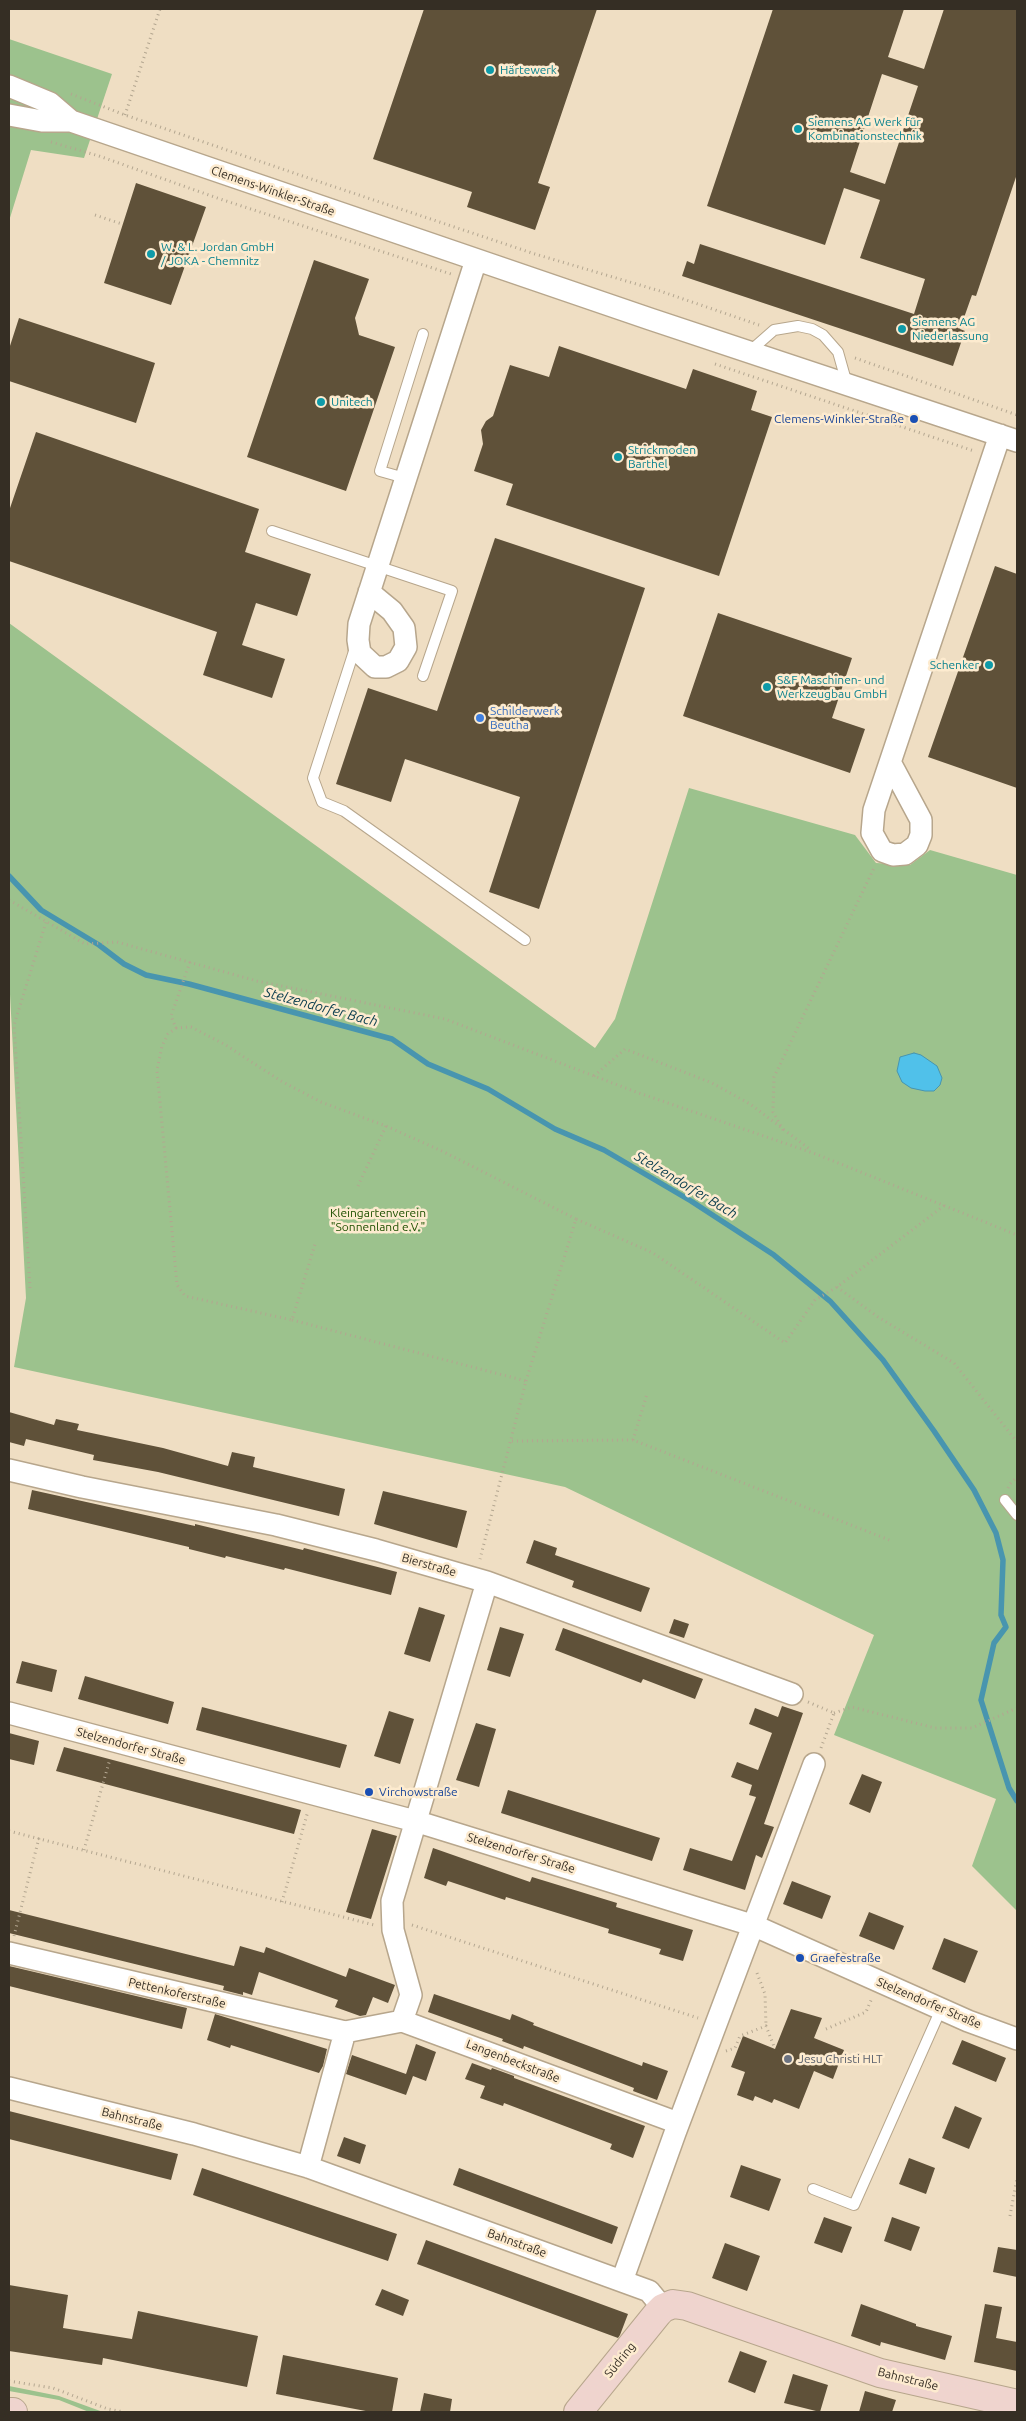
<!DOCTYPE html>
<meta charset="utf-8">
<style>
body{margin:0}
#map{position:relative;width:1026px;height:2421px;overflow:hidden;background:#efdec3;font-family:Ubuntu,sans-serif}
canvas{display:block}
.frame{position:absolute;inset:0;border:10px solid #352e24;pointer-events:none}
</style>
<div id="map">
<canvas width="1026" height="2421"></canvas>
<div class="frame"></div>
</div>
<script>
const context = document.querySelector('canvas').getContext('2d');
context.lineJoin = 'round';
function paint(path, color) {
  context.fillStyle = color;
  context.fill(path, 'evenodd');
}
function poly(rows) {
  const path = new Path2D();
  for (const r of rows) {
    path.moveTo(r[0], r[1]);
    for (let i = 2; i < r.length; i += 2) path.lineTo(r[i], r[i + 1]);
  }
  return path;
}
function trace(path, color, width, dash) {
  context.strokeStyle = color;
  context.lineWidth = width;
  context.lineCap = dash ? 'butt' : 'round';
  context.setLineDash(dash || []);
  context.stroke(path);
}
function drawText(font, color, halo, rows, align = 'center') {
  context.font = font + ' Ubuntu,sans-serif';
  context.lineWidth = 5;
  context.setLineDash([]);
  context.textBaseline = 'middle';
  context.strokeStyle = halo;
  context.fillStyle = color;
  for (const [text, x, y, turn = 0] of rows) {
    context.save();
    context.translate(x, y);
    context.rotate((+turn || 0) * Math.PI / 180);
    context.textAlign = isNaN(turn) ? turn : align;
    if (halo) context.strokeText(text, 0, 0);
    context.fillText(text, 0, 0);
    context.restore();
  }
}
paint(poly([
 [9,39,112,74,84,158,31,150,9,221],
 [9,623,595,1048,615,1019,689,788,855,835,876,863,910,865,930,850,1017,875,1017,1911,972,1866,996,1799,834,1735,874,1635,565,1487,14,1367,26,1298,9,975],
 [9,2386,59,2396,103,2412,89,2412,59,2400,9,2391]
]), '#9cc28d');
const water = poly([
 [914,1053,921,1055,937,1066,942,1078,940,1085,934,1091,925,1091,911,1088,902,1082,897,1071,900,1057,914,1053]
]);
paint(water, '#50c1ea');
trace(water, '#4895af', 1);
trace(poly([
 [9,876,41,910,99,945,124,964,146,975,189,984,392,1039,428,1064,488,1089,555,1129,604,1150,691,1201,774,1255,830,1301,883,1360,934,1431,974,1490,996,1533,1003,1560,1001,1615,1006,1627,994,1643,981,1700,1009,1788,1017,1801]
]), '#4895af', 5.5);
paint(poly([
 [424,9,597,9,538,183,550,187,535,230,467,207,472,192,373,159],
 [773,9,904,9,888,57,924,69,944,9,1017,9,1017,174,976,296,972,295,960,329,965,331,953,366,682,276,687,261,694,264,700,244,914,314,925,279,860,258,880,200,844,188,825,245,707,206],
 [882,74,918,86,885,184,850,172],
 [136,183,206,207,171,305,104,283],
 [314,260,369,279,355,318,359,335,395,347,346,491,247,457],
 [19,318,155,363,136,423,9,381,9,349],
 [559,346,686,389,693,369,757,391,751,410,772,417,719,576,506,505,513,484,474,471,483,444,481,430,486,421,493,416,510,365,549,377],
 [36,432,259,509,245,552,311,574,297,616,256,603,242,645,285,659,272,698,203,675,217,632,9,561,9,511],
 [495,538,645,588,539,909,489,892,520,797,405,759,391,802,336,784,368,688,437,711],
 [995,566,1017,574,1017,788,928,757],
 [718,613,852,658,832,718,865,729,850,773,683,716],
 [9,1412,54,1425,56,1419,79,1424,77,1430,163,1448,228,1466,232,1452,255,1457,253,1467,345,1489,339,1516,158,1472,93,1460,94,1455,26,1439,24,1446,9,1442],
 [32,1490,195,1526,195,1524,303,1550,304,1548,397,1572,391,1595,285,1568,284,1570,226,1556,225,1558,189,1549,189,1547,28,1509],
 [383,1491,467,1511,457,1548,374,1524],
 [534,1540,557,1548,555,1555,650,1588,641,1612,572,1587,574,1581,526,1563],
 [419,1607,445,1615,430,1662,404,1654],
 [674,1619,689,1624,684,1638,669,1633],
 [500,1627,524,1634,510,1677,487,1670],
 [563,1628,703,1679,695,1699,643,1679,641,1683,555,1650],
 [22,1661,57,1670,52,1692,16,1683],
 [85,1676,174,1702,168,1724,78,1699],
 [782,1706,803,1713,764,1824,774,1827,762,1858,756,1855,745,1890,683,1870,690,1848,732,1861,756,1797,749,1795,752,1785,731,1777,737,1762,758,1770,772,1733,749,1724,755,1708,778,1717],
 [202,1707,347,1745,340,1768,196,1730],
 [389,1711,414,1719,400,1764,374,1756],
 [476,1723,496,1729,479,1787,456,1780],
 [9,1733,39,1741,34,1765,9,1759],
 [64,1747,301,1810,294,1834,56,1771],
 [862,1774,882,1782,870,1813,849,1804],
 [508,1790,660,1838,652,1861,501,1813],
 [372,1829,397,1836,371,1919,346,1912],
 [433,1848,530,1882,532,1877,617,1903,616,1907,693,1930,683,1961,659,1954,661,1949,608,1933,609,1929,506,1897,505,1900,448,1881,446,1886,424,1878],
 [792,1881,831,1896,822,1919,783,1904],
 [9,1910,234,1966,240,1946,264,1953,266,1947,346,1977,349,1968,395,1985,388,2003,373,1997,366,2015,360,2016,335,2007,338,2000,259,1972,252,1995,243,1992,243,1995,223,1990,224,1986,9,1933],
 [869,1912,904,1926,894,1950,859,1936],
 [944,1938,978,1951,965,1983,932,1969],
 [9,1966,187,2008,182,2029,9,1986],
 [434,1994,510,2020,512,2014,534,2023,533,2025,642,2066,643,2062,668,2071,657,2100,633,2091,634,2088,524,2046,523,2049,502,2041,503,2039,428,2012],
 [791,2009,822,2018,814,2038,844,2050,833,2079,814,2071,799,2109,774,2099,772,2103,755,2096,753,2101,737,2095,745,2072,731,2067,743,2036,775,2049],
 [215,2014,327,2049,323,2066,319,2073,231,2045,230,2048,207,2040],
 [962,2040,1006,2058,996,2082,952,2064],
 [416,2044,436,2052,426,2081,413,2076,406,2095,346,2074,352,2055,406,2074],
 [472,2063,491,2070,492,2068,514,2076,514,2078,645,2126,633,2158,610,2149,612,2144,504,2103,503,2106,480,2098,485,2086,465,2079],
 [955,2106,982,2118,969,2149,942,2138],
 [9,2111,178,2154,171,2180,9,2139],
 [344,2137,366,2145,360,2164,337,2156],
 [909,2158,935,2168,926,2194,899,2184],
 [741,2165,781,2179,769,2211,730,2197],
 [202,2168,397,2234,388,2261,193,2195],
 [459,2168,618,2227,612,2244,453,2185],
 [824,2217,852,2227,842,2253,814,2243],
 [892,2217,920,2227,911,2251,884,2241],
 [426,2240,628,2314,620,2335,618,2338,417,2264],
 [725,2243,760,2256,747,2291,712,2278],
 [998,2247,1017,2250,1017,2277,993,2272],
 [9,2285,68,2295,63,2328,132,2339,138,2311,258,2336,247,2387,103,2358,102,2365,9,2351],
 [382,2289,409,2300,403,2316,375,2305],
 [861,2304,916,2324,916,2326,952,2336,945,2360,881,2342,880,2346,851,2336],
 [985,2304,1002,2307,996,2338,1017,2342,1017,2371,974,2362],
 [740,2351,767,2361,755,2393,728,2382],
 [283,2355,398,2378,392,2412,371,2412,276,2394],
 [793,2374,828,2385,820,2412,784,2403],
 [865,2391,896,2400,892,2412,859,2412],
 [424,2393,452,2399,450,2412,420,2412]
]), '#5f5139');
const lane = poly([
 [749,352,774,330,798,326,812,329,823,335,838,352,847,384],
 [405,478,380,471,423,334],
 [272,531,452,591,423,676],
 [356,645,313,778,322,802,344,811,525,940],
 [1005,1500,1017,1515],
 [813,2189,854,2205,941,2009]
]);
const street = poly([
 [9,86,50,103,71,121],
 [9,115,42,121,71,121,650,319,1017,441],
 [369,592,392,611,404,628,406,647,398,661,386,667,375,667,360,653,358,640,359,624,476,260],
 [891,764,921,820,921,835,917,845,905,854,893,855,882,851,872,833,874,810,1000,435],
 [9,1470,82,1487,276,1525,376,1550,487,1582,792,1694],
 [9,1713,415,1821,755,1926,968,2021,1017,2039],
 [9,1953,345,2032,402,2021,678,2123],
 [402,2021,411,1995,393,1930,392,1901,487,1582],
 [9,2088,194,2134,308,2167,649,2291,663,2308],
 [308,2167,345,2032],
 [622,2281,675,2133,814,1764]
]);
const secondary = poly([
 [9,2412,13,2412],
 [578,2412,658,2313,663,2308,673,2304,687,2306,880,2373,1017,2404]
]);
trace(lane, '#b7a68c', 12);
trace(street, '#b7a68c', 24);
trace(secondary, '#b7a68c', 30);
trace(poly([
 [71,94,125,115,326,184,535,254,660,291,759,325],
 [125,115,160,9],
 [51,142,99,156,220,199,451,274],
 [95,215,122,224],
 [855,358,1017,415],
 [715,364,974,451],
 [9,900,85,944,117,942,257,981,445,1019,636,1092,816,1154,1017,1235],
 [190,962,171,1016,176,1028,168,1034,162,1046,157,1070,177,1285,185,1296,292,1320,315,1244],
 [176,1028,191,1027,224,1044,281,1081,321,1102,386,1126,444,1152,576,1219],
 [594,1076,625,1049,712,1083,750,1104,811,1150],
 [783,1130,773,1112,774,1077,874,868],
 [358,1186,386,1126],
 [837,1287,878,1317,954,1363,1017,1442],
 [30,1288,14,1025,46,922],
 [292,1320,526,1381,480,1559],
 [526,1381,576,1219,653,1253,785,1343,815,1300,837,1287,945,1205],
 [633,1440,647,1394],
 [512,1441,633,1440,892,1541],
 [1008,1488,1010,1484,1017,1477],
 [808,1702,834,1713],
 [834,1713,852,1707,935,1728,972,1728,1017,1708],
 [821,1748,834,1713],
 [9,1831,374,1925],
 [84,1850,110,1759],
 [282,1902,308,1811],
 [412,1925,698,2018],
 [14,1936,39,1838],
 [757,1973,765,1994,766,2026],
 [826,2029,866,2012,872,1998],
 [726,2051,735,2048,740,2036,766,2026,775,2049],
 [1010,2216,1017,2178],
 [9,2381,53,2388,108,2409,124,2412]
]), '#b3a690', 3, [1, 4]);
trace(lane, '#fff', 10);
trace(street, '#fff', 21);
trace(secondary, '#efd4ce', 28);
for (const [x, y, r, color] of [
 [490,70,5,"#0f9aa8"],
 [798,129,5,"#0f9aa8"],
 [151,254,5,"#0f9aa8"],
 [902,329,5,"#0f9aa8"],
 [321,402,5,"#0f9aa8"],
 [914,419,5,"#1a4fb4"],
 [618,457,5,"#0f9aa8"],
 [989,665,5,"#0f9aa8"],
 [767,687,5,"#0f9aa8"],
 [480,718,5,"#3f7fe0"],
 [369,1792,5,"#1a4fb4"],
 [800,1958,5,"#1a4fb4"],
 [788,2059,5,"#6b7280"]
]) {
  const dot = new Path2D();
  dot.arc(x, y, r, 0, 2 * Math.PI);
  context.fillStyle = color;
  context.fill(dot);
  trace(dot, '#fdebcf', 2);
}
drawText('12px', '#0d838f', '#fdebcf', [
 ["Härtewerk",500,70],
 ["Siemens AG Werk für",808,122],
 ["Kombinationstechnik",808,136],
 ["W. & L. Jordan GmbH",161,247],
 ["/ JOKA - Chemnitz",161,261],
 ["Siemens AG",912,322],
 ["Niederlassung",912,336],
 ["Unitech",331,402],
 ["Strickmoden",628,450],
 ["Barthel",628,464],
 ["Schenker",979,665,"right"],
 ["S&F Maschinen- und",777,680],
 ["Werkzeugbau GmbH",777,694]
], 'left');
drawText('12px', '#352e24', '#fdebcf', [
 ["Clemens-Winkler-Straße",273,191,19],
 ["Bierstraße",429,1565,16],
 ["Stelzendorfer Straße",131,1746,15],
 ["Stelzendorfer Straße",521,1853,17],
 ["Pettenkoferstraße",177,1993,13],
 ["Stelzendorfer Straße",929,2003,23],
 ["Langenbeckstraße",513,2061,21],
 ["Bahnstraße",132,2119,14],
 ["Bahnstraße",517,2243,20],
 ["Südring",620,2360,-51],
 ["Bahnstraße",908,2379,14]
]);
drawText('12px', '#164399', '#fdebcf', [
 ["Clemens-Winkler-Straße",904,419,"right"],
 ["Virchowstraße",379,1792],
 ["Graefestraße",810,1958]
], 'left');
drawText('12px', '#366cbe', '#fdebcf', [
 ["Schilderwerk",490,711],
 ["Beutha",490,725]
], 'left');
drawText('12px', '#1e5000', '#fdebcf', [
 ["Kleingartenverein",378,1213],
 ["\"Sonnenland e.V.\"",378,1227]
]);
drawText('12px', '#5b616d', '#fdebcf', [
 ["Jesu Christi HLT",798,2059]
], 'left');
drawText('italic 14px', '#0a3d4e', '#fdebcf', [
 ["Stelzendorfer Bach",321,1007,15],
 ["Stelzendorfer Bach",686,1185,31]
]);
</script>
